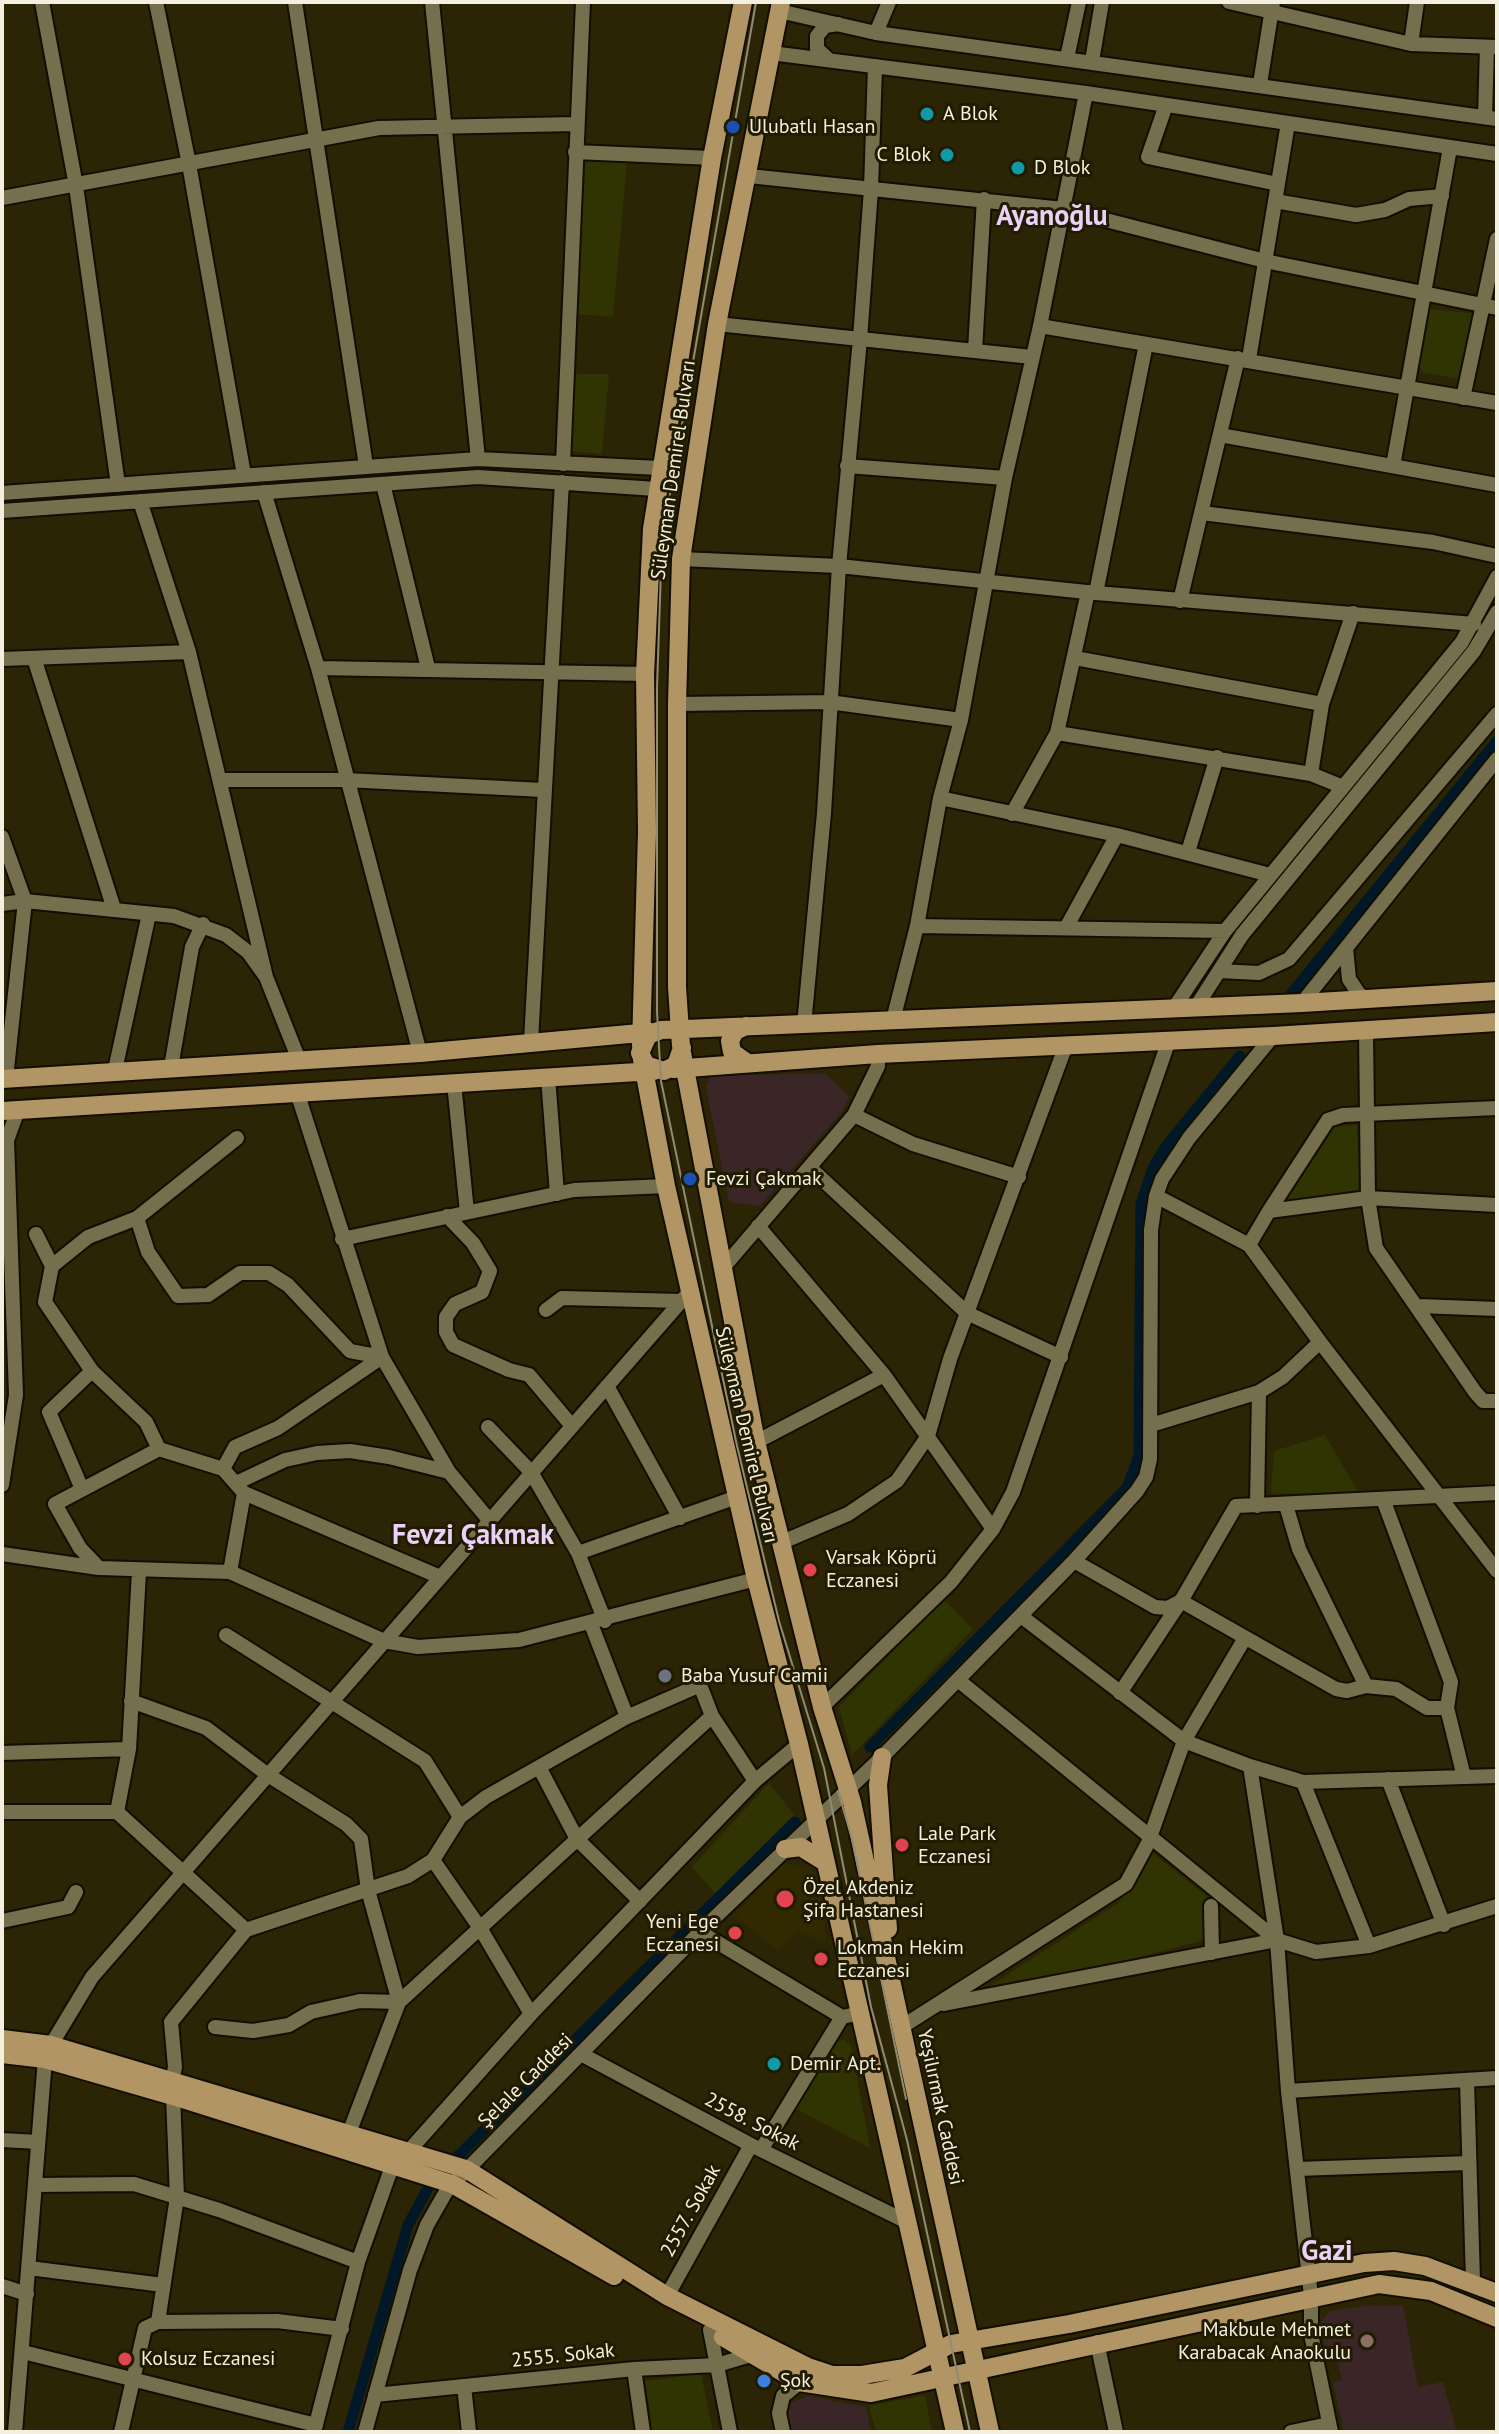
<!DOCTYPE html>
<meta charset="utf-8">
<style>
body{margin:0}
#map{position:relative;width:1499px;height:2434px;overflow:hidden;background:#2b2506;font-family:"PT Sans",sans-serif}
canvas{display:block}
.frame{position:absolute;inset:0;border:4px solid #f4f0df;pointer-events:none}
</style>
<div id="map">
<canvas width="1499" height="2434"></canvas>
<div class="frame"></div>
</div>
<script>
const context = document.querySelector('canvas').getContext('2d');
context.lineJoin = 'round';
function paint(path, color) {
  context.fillStyle = color;
  context.fill(path, 'evenodd');
}
function poly(rows) {
  const path = new Path2D();
  for (const r of rows) {
    path.moveTo(r[0], r[1]);
    for (let i = 2; i < r.length; i += 2) path.lineTo(r[i], r[i + 1]);
  }
  return path;
}
function trace(path, color, width, dash) {
  context.strokeStyle = color;
  context.lineWidth = width;
  context.lineCap = dash ? 'butt' : 'round';
  context.setLineDash(dash || []);
  context.stroke(path);
}
function drawText(font, color, halo, rows, align = 'center') {
  context.font = font + ' "PT Sans",sans-serif';
  context.lineWidth = 6;
  context.setLineDash([]);
  context.textBaseline = 'middle';
  context.strokeStyle = halo;
  context.fillStyle = color;
  for (const [text, x, y, turn = 0] of rows) {
    context.save();
    context.translate(x, y);
    context.rotate((+turn || 0) * Math.PI / 180);
    context.textAlign = isNaN(turn) ? turn : align;
    if (halo) context.strokeText(text, 0, 0);
    context.fillText(text, 0, 0);
    context.restore();
  }
}
paint(poly([
 [785,1862,813,1871,820,1883,826,1943,797,1931,779,1951,734,1916]
]), '#312a01');
paint(poly([
 [825,1073,849,1097,841,1113,760,1206,729,1202,706,1088,710,1076],
 [1372,2305,1403,2306,1418,2387,1443,2382,1457,2432,1344,2432,1333,2382,1342,2380,1337,2359,1327,2360,1321,2322,1329,2311],
 [809,2396,866,2407,871,2432,790,2432,784,2405]
]), '#3a2626');
paint(poly([
 [585,159,627,163,613,317,577,314],
 [1429,309,1477,314,1461,379,1424,373,1419,366],
 [574,374,609,374,602,454,571,451],
 [1357,1125,1360,1192,1284,1201,1332,1127],
 [1325,1435,1360,1495,1271,1493,1274,1451],
 [943,1599,973,1629,852,1755,839,1707],
 [769,1783,794,1815,716,1894,692,1867],
 [1152,1853,1207,1896,1208,1939,993,1995,987,1988,1118,1903],
 [845,2040,851,2046,870,2148,793,2107,829,2041],
 [701,2374,713,2432,653,2432,645,2381],
 [925,2395,932,2432,876,2432,869,2406]
]), '#303402');
trace(poly([
 [1292,993,1497,741],
 [870,1747,1127,1488,1139,1456,1141,1204,1154,1166,1167,1145,1240,1056],
 [455,2159,795,1822],
 [348,2432,408,2225,427,2190]
]), '#001827', 11);
const minor = poly([
 [42,2,76,186,118,485],
 [156,2,189,164,244,475],
 [295,2,366,466],
 [432,2,478,459],
 [1229,2,1411,44,1497,47],
 [779,11,876,33,1497,119],
 [876,33,889,2],
 [1411,44,1417,2],
 [771,53,1086,93,1497,154],
 [1067,58,1079,2],
 [829,60,817,49,817,36,825,26,838,24],
 [1092,61,1102,2],
 [1260,84,1273,2],
 [1166,105,1148,157,1278,184],
 [1485,117,1487,47],
 [575,152,712,158],
 [749,176,1063,209,1265,261,1497,308],
 [2,198,379,128,576,124],
 [1275,201,1356,215,1385,210,1409,199,1442,196],
 [717,324,1032,357],
 [1040,326,1497,403],
 [975,350,984,199],
 [1249,359,1288,123],
 [1463,398,1497,239],
 [1220,435,1497,485],
 [563,464,583,2],
 [847,466,1005,478],
 [1393,466,1450,148],
 [383,484,428,668],
 [264,492,318,668,420,1053],
 [2,493,478,459,659,468],
 [140,501,189,652,266,977],
 [2,511,478,477,656,489],
 [1202,513,1433,542,1497,556],
 [681,559,839,566,1096,593,1474,624],
 [1096,593,1146,344],
 [1180,601,1238,358],
 [34,658,114,909],
 [1075,658,1322,704],
 [2,659,189,652],
 [318,668,645,674],
 [677,704,829,702,961,720],
 [1057,733,1311,774,1343,787],
 [1311,774,1322,704,1353,613],
 [220,780,346,780,543,790],
 [940,798,1117,835,1270,875],
 [1012,814,1057,733,1088,592],
 [2,837,25,901,174,916,226,935,248,952,266,977,299,1060],
 [1188,852,1217,757],
 [2,904,25,901,6,1078],
 [917,926,1225,931],
 [1067,926,1117,835],
 [1346,948,1349,979,1359,994,1368,999],
 [1219,971,1259,973,1289,959,1497,714],
 [1302,1003,1497,759],
 [1196,1007,1242,935,1474,651,1497,612],
 [1174,1008,1225,931,1462,642,1497,577],
 [893,1020,917,926,940,798,961,720,1005,478,1040,326,1086,93],
 [804,1025,824,813,839,566,860,339,871,189,875,66],
 [1366,1031,1368,1198,1376,1248,1475,1392,1483,1401,1497,1401],
 [531,1041,562,482],
 [171,1067,192,947,203,924],
 [115,1070,149,914],
 [548,1077,557,1194],
 [454,1083,467,1212],
 [297,1092,382,1357,449,1472,489,1520],
 [854,1115,913,1144,1019,1177],
 [810,1168,967,1313,1061,1357],
 [1156,1196,1249,1245,1320,1342],
 [1269,1211,1328,1120,1343,1115,1497,1108],
 [447,1216,473,1243,490,1271,482,1292,455,1304,446,1317,446,1332,453,1345,509,1370,529,1375,572,1426],
 [137,1218,148,1252,178,1296,208,1295,240,1273,269,1273,288,1285,350,1351,382,1357],
 [758,1226,884,1375,993,1529],
 [36,1234,52,1266,45,1302,92,1371,146,1422,159,1449],
 [342,1239,574,1190,666,1186],
 [1249,1245,1269,1211,1368,1198,1497,1205],
 [52,1266,88,1237,137,1218,237,1138],
 [722,1269,854,1115,878,1066,878,1054],
 [1419,1306,1497,1309],
 [546,1310,562,1298,681,1301],
 [607,1386,680,1518],
 [1151,1425,1259,1392,1283,1377,1320,1342,1497,1571],
 [488,1427,531,1472,578,1553,605,1621],
 [756,1442,884,1375],
 [223,1469,235,1447,278,1428,382,1357],
 [236,1483,285,1460,317,1453,350,1451,389,1457,449,1472],
 [2,1485,16,1395,7,1140,18,1110],
 [82,1489,49,1412,92,1371],
 [1383,1499,1451,1682,1447,1708,1464,1777],
 [1286,1505,1299,1549,1366,1686],
 [1257,1506,1259,1392],
 [780,1543,848,1514,897,1481,928,1436,950,1359,1066,1045],
 [578,1553,737,1497],
 [2,1554,99,1568],
 [1074,1561,1155,1607,1168,1608,1181,1601,1336,1689,1347,1691,1366,1686,1396,1689,1427,1708,1447,1708],
 [139,1572,129,1749,117,1812,246,1930,408,1876,433,1860,460,1817,486,1797,627,1717,700,1685,712,1716,755,1781],
 [230,1572,244,1493],
 [440,1577,244,1493,223,1469,159,1449,55,1504,80,1548,99,1568,230,1572,384,1641,418,1647,519,1640,756,1579],
 [1021,1616,1184,1741,1250,1766,1303,1782,1497,1776],
 [591,1624,627,1717],
 [226,1635,425,1761,460,1817],
 [958,1680,1277,1940,1316,1952,1369,1946,1497,1906],
 [1120,1693,1181,1601,1236,1506,1497,1493],
 [131,1701,206,1728,268,1775,346,1824,361,1839,368,1890,399,2002,360,2001,311,2012,289,2025,253,2031,215,2027],
 [822,1707,951,1582,993,1529,1013,1492,1169,1040],
 [2,1753,129,1749],
 [1250,1766,1277,1940,1288,2091,1311,2296,1311,2334,1331,2432],
 [539,1767,577,1839,640,1901],
 [1388,1779,1444,1925],
 [1303,1782,1369,1946],
 [2,1812,117,1812],
 [433,1860,480,1928,531,2014],
 [1211,1906,1212,1953],
 [2,1921,68,1907,76,1892],
 [700,1932,842,2017],
 [944,2004,1277,1940],
 [900,2028,1126,1884,1148,1843,1184,1741,1245,1638],
 [51,2045,92,1977,691,1290],
 [581,2054,751,2145,907,2222],
 [172,2081,175,2067,171,2022,246,1930],
 [1467,2081,1473,2281],
 [1288,2091,1497,2078],
 [349,2133,399,2002,712,1716],
 [2,2140,38,2142],
 [761,2150,842,2017,861,2013],
 [1297,2169,1469,2163],
 [35,2185,134,2184,219,2210,358,2262],
 [29,2268,163,2285],
 [2,2286,27,2294],
 [667,2296,751,2145],
 [158,2322,277,2321,342,2329],
 [710,2330,730,2432],
 [1097,2342,1116,2432],
 [23,2352,316,2425],
 [634,2369,643,2432],
 [464,2386,469,2432],
 [375,2395,634,2369,717,2365,754,2354],
 [15,2432,45,2059],
 [121,2432,145,2328,158,2322,177,2197,173,2096],
 [314,2432,358,2262,390,2172,531,2014,755,1781,799,1744],
 [365,2432,410,2270,427,2225,447,2190,706,1926,882,1757,1074,1561,1137,1491,1146,1477,1150,1459,1151,1230,1156,1196,1162,1179,1189,1138,1273,1036],
 [783,2432,779,2413,783,2396,806,2377],
 [1291,2432,1329,2424]
]);
const major = poly([
 [641,1046,647,832,645,674,652,529,712,158,743,2],
 [681,1046,677,987,677,704,681,559,717,324,781,2],
 [682,1048,676,1065,664,1071,646,1065,640,1053,648,1035,661,1030,1302,1003,1497,991],
 [682,1053,756,1442,822,1707,852,1802,990,2432],
 [642,1059,666,1186,756,1579,799,1744,955,2432],
 [746,1062,732,1052,730,1041,735,1031,746,1026],
 [673,1069,878,1054,1273,1036,1497,1022],
 [2,1079,420,1053,651,1032],
 [2,1111,654,1071],
 [882,1757,878,1785,888,1929],
 [785,1849,801,1847,825,1862],
 [2,2039,51,2045,466,2169,667,2296,808,2367,832,2375,862,2375,905,2368,951,2344,1069,2324,1364,2263,1394,2261,1425,2266,1497,2293],
 [2,2054,45,2059,173,2096,452,2184,614,2276],
 [723,2337,799,2382,871,2393,1379,2284,1431,2291,1497,2318]
]);
trace(minor, '#120e00', 18);
trace(major, '#120e00', 22);
trace(minor, '#756f4e', 14);
trace(major, '#b29565', 18);
trace(poly([
 [756,2,662,539,657,688,657,1012,661,1081,737,1446,779,1621,824,1768,871,2007,907,2140,970,2432],
 [838,1791,852,1839,906,2099]
]), '#908b73', 2);
for (const [x, y, r, color] of [
 [927,114,8,"#0f9aa8"],
 [733,127,8,"#1a4fb4"],
 [947,155,8,"#0f9aa8"],
 [1018,168,8,"#0f9aa8"],
 [690,1179,8,"#1a4fb4"],
 [810,1570,8,"#e0444e"],
 [665,1676,8,"#6b7280"],
 [902,1845,8,"#e0444e"],
 [785,1899,10,"#e0444e"],
 [735,1933,8,"#e0444e"],
 [821,1959,8,"#e0444e"],
 [774,2064,8,"#0f9aa8"],
 [1367,2341,8,"#8d6e63"],
 [125,2359,8,"#e0444e"],
 [764,2381,8,"#3f7fe0"]
]) {
  const dot = new Path2D();
  dot.arc(x, y, r, 0, 2 * Math.PI);
  context.fillStyle = color;
  context.fill(dot);
  trace(dot, '#211b00', 3);
}
drawText('20px', '#f4f0df', '#211b00', [
 ["A Blok",943,114],
 ["Ulubatlı Hasan",749,127],
 ["C Blok",931,155,"right"],
 ["D Blok",1034,168],
 ["Fevzi Çakmak",706,1179],
 ["Varsak Köprü",826,1558],
 ["Eczanesi",826,1581],
 ["Baba Yusuf Camii",681,1676],
 ["Lale Park",918,1834],
 ["Eczanesi",918,1857],
 ["Özel Akdeniz",803,1888],
 ["Şifa Hastanesi",803,1911],
 ["Yeni Ege",719,1922,"right"],
 ["Eczanesi",719,1945,"right"],
 ["Lokman Hekim",837,1948],
 ["Eczanesi",837,1971],
 ["Demir Apt.",790,2064],
 ["Makbule Mehmet",1351,2330,"right"],
 ["Karabacak Anaokulu",1351,2353,"right"],
 ["Kolsuz Eczanesi",141,2359],
 ["Şok",780,2381]
], 'left');
drawText('20px', '#f4f0df', '#211b00', [
 ["Süleyman Demirel Bulvarı",674,470,-82],
 ["Süleyman Demirel Bulvarı",746,1435,77],
 ["Şelale Caddesi",526,2081,-45],
 ["Yeşilırmak Caddesi",940,2107,78],
 ["2558. Sokak",752,2122,27],
 ["2557. Sokak",691,2211,-61],
 ["2555. Sokak",563,2356,-6]
]);
drawText('bold 28px', '#ebd1f9', '#211b00', [
 ["Ayanoğlu",1052,217],
 ["Fevzi Çakmak",473,1536],
 ["Gazi",1327,2252]
]);
</script>
